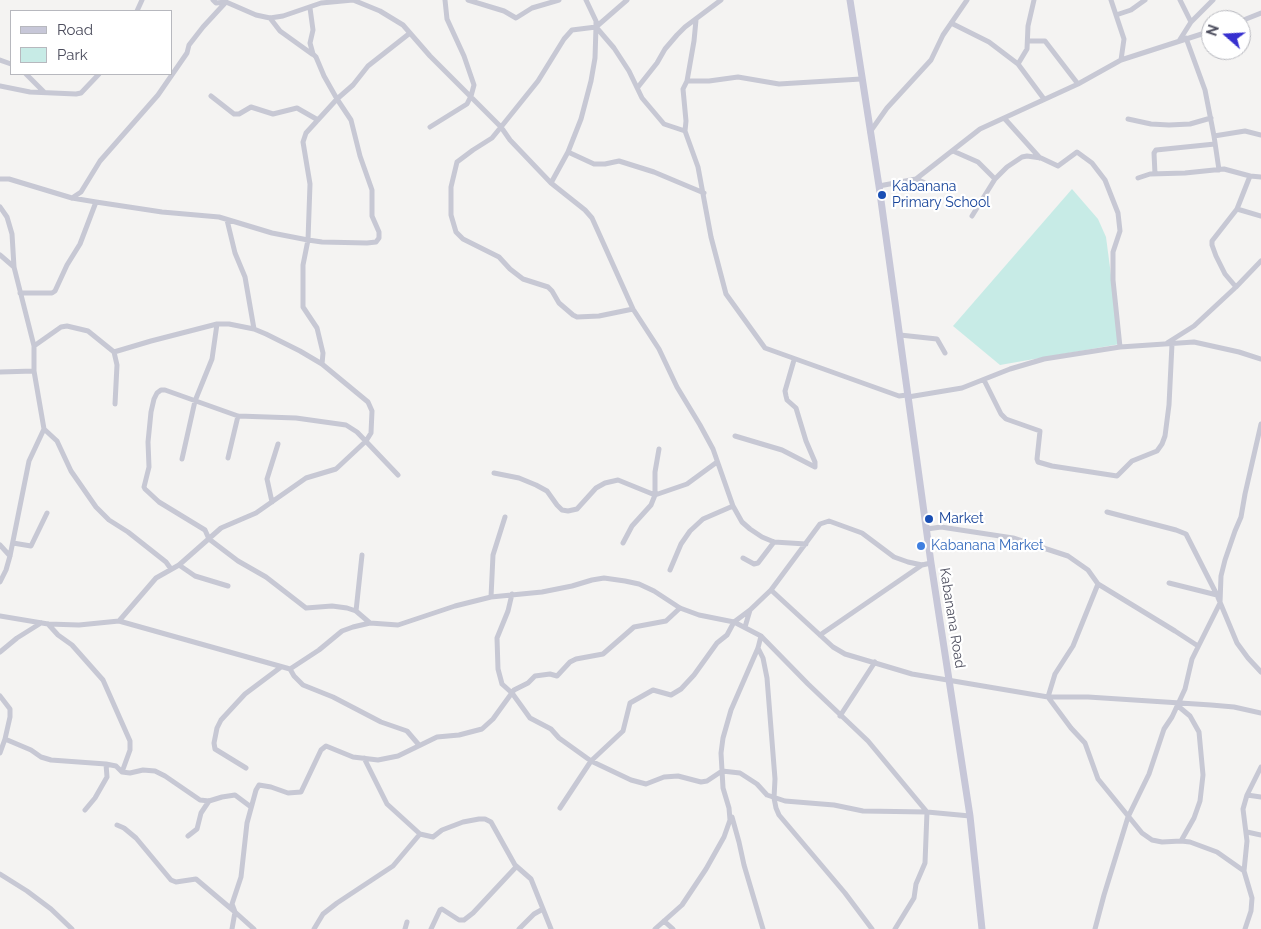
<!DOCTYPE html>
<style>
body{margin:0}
#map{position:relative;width:1261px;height:929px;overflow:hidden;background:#f4f3f2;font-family:Raleway,sans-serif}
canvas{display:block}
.legend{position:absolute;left:10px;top:10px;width:162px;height:65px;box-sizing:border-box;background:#fff;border:1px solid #b7b8be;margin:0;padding:6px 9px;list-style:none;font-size:15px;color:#4c4d5d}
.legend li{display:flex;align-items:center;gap:10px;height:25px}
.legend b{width:25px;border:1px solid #b7b8be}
.north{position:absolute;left:1201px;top:10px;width:50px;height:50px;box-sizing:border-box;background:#fff;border:1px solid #b7b8be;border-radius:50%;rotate:289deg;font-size:14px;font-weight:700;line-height:20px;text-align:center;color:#4c4d5d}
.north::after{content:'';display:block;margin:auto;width:18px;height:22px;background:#3730cf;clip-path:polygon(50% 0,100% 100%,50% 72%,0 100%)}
</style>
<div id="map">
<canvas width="1261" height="929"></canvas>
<ul class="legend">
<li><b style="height:6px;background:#c7c7d8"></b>Road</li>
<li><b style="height:14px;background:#c7ebe6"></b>Park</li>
</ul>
<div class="north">N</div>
</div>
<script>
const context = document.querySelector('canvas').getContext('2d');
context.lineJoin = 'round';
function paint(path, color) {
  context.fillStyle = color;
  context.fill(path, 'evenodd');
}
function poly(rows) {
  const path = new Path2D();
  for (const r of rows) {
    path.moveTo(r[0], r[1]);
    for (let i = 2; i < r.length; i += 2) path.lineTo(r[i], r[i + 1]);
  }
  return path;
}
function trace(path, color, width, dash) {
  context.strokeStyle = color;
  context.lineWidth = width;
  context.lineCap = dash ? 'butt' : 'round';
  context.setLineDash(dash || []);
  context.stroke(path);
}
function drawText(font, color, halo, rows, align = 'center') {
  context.font = font + ' Raleway,sans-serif';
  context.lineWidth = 4.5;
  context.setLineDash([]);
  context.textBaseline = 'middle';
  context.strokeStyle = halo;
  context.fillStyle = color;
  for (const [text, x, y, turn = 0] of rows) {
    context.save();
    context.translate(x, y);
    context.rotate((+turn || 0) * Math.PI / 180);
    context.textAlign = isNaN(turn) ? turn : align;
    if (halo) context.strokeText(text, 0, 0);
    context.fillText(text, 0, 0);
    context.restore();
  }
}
paint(poly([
 [1072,189,1098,219,1106,237,1120,344,1000,365,953,326]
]), '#c7ebe6');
trace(poly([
 [213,0,216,3,226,2,256,15,270,18,283,16,321,3,353,0,380,11,403,25,430,56,501,127,510,140,551,183,585,210,592,218,633,309,659,349,677,387,700,425,713,449,733,506,742,522,750,529,762,537,774,542,806,544],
 [468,0,504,11,516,18,532,8,559,0],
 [586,0,596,21,596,27,614,48,629,71,642,98,664,124,685,131,698,167,711,237,726,294,765,348,899,396,907,395],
 [1111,0,1124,39,1121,60],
 [1180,0,1191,22],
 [137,11,142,0],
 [1116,15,1131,10,1145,0],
 [270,18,280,31,312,54],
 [1241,21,1261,13],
 [951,23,989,42,1018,64,1044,99],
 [596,27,572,30,564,39,538,81,501,127,492,138,473,150,457,162,451,187,451,215,456,232,463,239,499,257,510,269,523,279,548,287,552,291,559,303,573,315,577,317,599,316,633,309],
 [1186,38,1205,90,1214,136,1219,170],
 [1028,41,1045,41,1078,84],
 [1179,41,1191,22,1213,0],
 [0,60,11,64],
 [1018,64,1027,49,1028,26,1034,0],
 [26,74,44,92],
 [687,81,709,81,738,77,779,84,861,79],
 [0,86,30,92,76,94,81,93,99,74],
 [638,87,657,63,665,49,677,35,685,27,721,0],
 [211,96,234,114,239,114,251,107,273,114,297,108,318,120],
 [1005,119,1040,158],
 [1128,119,1151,124,1169,125,1190,124,1211,118],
 [430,127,467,104,471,96,474,85,464,56,447,19,445,0],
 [685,131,686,121,683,89,687,81,694,41,696,20],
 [870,132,887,108,931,60,943,35,967,0],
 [1214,136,1245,131,1261,135],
 [568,152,594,164,605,164,619,161,654,172,704,193],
 [951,152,953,151,978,162,995,179],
 [1155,174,1154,153,1156,150,1215,144],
 [1250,176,1261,177],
 [1138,178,1150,174,1185,173,1224,169,1250,176,1237,209,1212,241,1212,245,1216,256,1225,274,1236,287,1194,326,1167,343],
 [0,179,9,179,72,198,96,202,162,212,219,217,272,233,308,240,322,242,367,243,376,242,379,238,379,232,372,216,372,190,360,156,351,120,337,99,324,76,316,57,313,54,310,43,313,30,310,8],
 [916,179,937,188],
 [551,183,568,152,581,119,591,81,595,58,596,27,627,0],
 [879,186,916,179,980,129,1078,84,1121,60,1211,31],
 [72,198,81,192,100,161,158,95,187,53,189,45,203,27,226,2],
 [0,207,7,217,12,234,14,267,34,346,34,371,44,429,29,461,10,556,6,570,0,582],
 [1237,209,1261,216],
 [972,216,995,179,1007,167,1022,157,1027,156,1041,158,1058,166,1077,152,1092,163,1105,180,1118,213,1120,231,1113,252,1113,280,1120,347],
 [227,220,235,253,245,277,254,329],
 [0,255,14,267],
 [1236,287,1261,261],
 [20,293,52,293,55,291,67,265,80,244,96,202],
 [900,335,937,339,945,353],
 [34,346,61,327,67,326,88,331,114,352,117,365,115,404],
 [114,352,151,341,217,324,229,324,254,329,266,334,300,351,322,364],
 [0,372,34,371],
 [984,380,1001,414,1006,419,1040,431,1037,459,1038,462,1052,466,1117,476,1132,461,1157,451,1162,444,1165,436,1169,405,1172,344],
 [908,397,962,388,1010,369,1044,359,1120,347,1194,342,1239,352,1261,359],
 [44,429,57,441,71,471,96,507,109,520,128,532,166,562,171,569],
 [735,436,782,450,815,467,815,462,806,441,796,408,787,400,786,396,785,391,794,360],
 [228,458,238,416],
 [182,459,195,401,212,359,217,324],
 [494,473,519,478,536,485,547,491,557,505,562,510,568,511,577,509,596,488,605,483,618,480,655,495,687,484,717,462],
 [272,502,267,479,278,444],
 [1107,512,1176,530,1186,534,1217,595,1237,643,1248,658,1261,672],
 [927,529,941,527,1013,538,1068,556,1088,570,1098,584,1175,631,1198,646],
 [13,543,31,546,47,513],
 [623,543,632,526,651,505,655,495,655,472,659,449],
 [0,545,10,556],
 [743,558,754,564,758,563,774,542],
 [179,565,195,576,228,586],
 [670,570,681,544,690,531,703,519,733,506],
 [1169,583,1217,595],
 [1098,584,1073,646,1055,674,1048,697,1071,728,1085,743,1098,779,1142,833,1152,840,1162,842,1181,841,1190,842,1217,852,1244,871,1252,898,1251,911,1245,929],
 [771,590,833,647,845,654,912,674,1048,697,1088,697,1211,705,1234,707,1261,713],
 [512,594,508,611,497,638,498,669,502,684,512,693,530,718,551,729,559,738,591,761,631,780,646,784,664,777,678,776,701,782,707,781,722,771,740,773,757,784,767,795,785,801,834,805,863,811,927,812,925,863,916,884,914,898,895,929],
 [491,597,493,555,505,517],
 [356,611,362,555],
 [0,616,48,624,79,625,119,621,290,669,319,650,342,631,353,627,370,623,398,625,455,606,491,597,542,592,572,586,592,580,604,578,625,581,639,584,654,591,680,608,699,615,734,622,761,636,808,684,868,741,927,812,970,816],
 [119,621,156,578,179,565,221,528,256,513,306,478,336,469,366,441,371,433,372,411,368,402,322,364,323,353,317,328,303,307,303,265,308,240,310,184,303,142,306,133,337,99,353,85,368,66,410,33],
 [370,623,356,611,347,608,332,606,306,608,266,577,238,561,209,539,205,530,159,502,145,489,144,487,149,467,148,442,151,412,154,399,157,393,161,390,165,390,238,416,296,418,346,425,357,432,398,475],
 [48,624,58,635,72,645,103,680,130,741,130,750,122,772],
 [745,627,750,610],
 [820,635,922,565],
 [758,648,763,658,767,678,775,779,774,798,776,808,779,815,845,893,872,929],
 [0,652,17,638,41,623],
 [290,669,294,676,303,685,333,697,381,722,407,731,419,745],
 [0,696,10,709,10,717,5,739,31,750,41,757,51,760,106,764,116,766,122,772,130,773,143,770,155,771,165,776,200,800,209,801,222,797,235,795,251,807],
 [1178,706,1190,716,1199,732,1203,775,1200,801,1194,818,1181,841],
 [840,716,875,662],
 [0,753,5,739],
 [364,758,387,804,420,834,433,837,442,830,463,822,479,819,485,819,491,822,515,865,531,879,551,929],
 [246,768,215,749,214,743,217,728,221,720,245,694,281,667],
 [1247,795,1261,797],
 [560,808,591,761,623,731,630,703,653,690,671,695,681,689,694,675,717,643,727,635,734,622,750,610,771,590,820,524,829,521,862,533,894,557,908,562,922,565,931,563],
 [85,810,95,798,107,777,106,764],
 [732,817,739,842,744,865,763,929],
 [117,825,124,828,136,838,171,880,176,882,196,879,235,912,232,929],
 [1247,832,1261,835],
 [188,836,197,829,201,813,209,801],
 [1244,871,1247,841,1243,809,1247,795,1261,767],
 [0,874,27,891,51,909,72,929],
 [664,921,673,929],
 [254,929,235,912,232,904,241,877,247,823,256,790,259,785,271,787,288,793,301,792,321,750,326,746,353,757,378,760,398,756,437,737,459,735,482,729,493,719,514,690,528,683,535,676,550,674,557,676,570,662,576,659,603,654,634,627,666,621,680,608],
 [314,929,323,914,337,903,393,866,420,834],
 [405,929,407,922],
 [431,929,440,910,442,909,459,920,464,920,473,913,516,867],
 [519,929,534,914,543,909],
 [655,929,682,905,706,869,724,837,730,820,729,808,723,788,721,753,723,738,731,710,758,648,761,636],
 [1095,929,1104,895,1128,817,1149,774,1164,729,1172,717,1185,689,1192,659,1220,603,1221,576,1225,560,1235,531,1241,517,1245,494,1261,424]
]), '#c7c8d4', 5);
trace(poly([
 [850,0,879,186,931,563,970,816,982,929]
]), '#c7c7d8', 7);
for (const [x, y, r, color] of [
 [882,195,5,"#1a4fb4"],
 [929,519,5,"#1a4fb4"],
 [921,546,5,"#3f7fe0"]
]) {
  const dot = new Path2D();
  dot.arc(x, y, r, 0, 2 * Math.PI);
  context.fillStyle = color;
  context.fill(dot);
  trace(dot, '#fff', 2);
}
drawText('14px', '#164399', '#fff', [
 ["Kabanana",892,187],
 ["Primary School",892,203],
 ["Market",939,519]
], 'left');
drawText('14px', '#366cbe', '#fff', [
 ["Kabanana Market",931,546]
], 'left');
drawText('14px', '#4c4d5d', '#fff', [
 ["Kabanana Road",952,618,81]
]);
</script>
